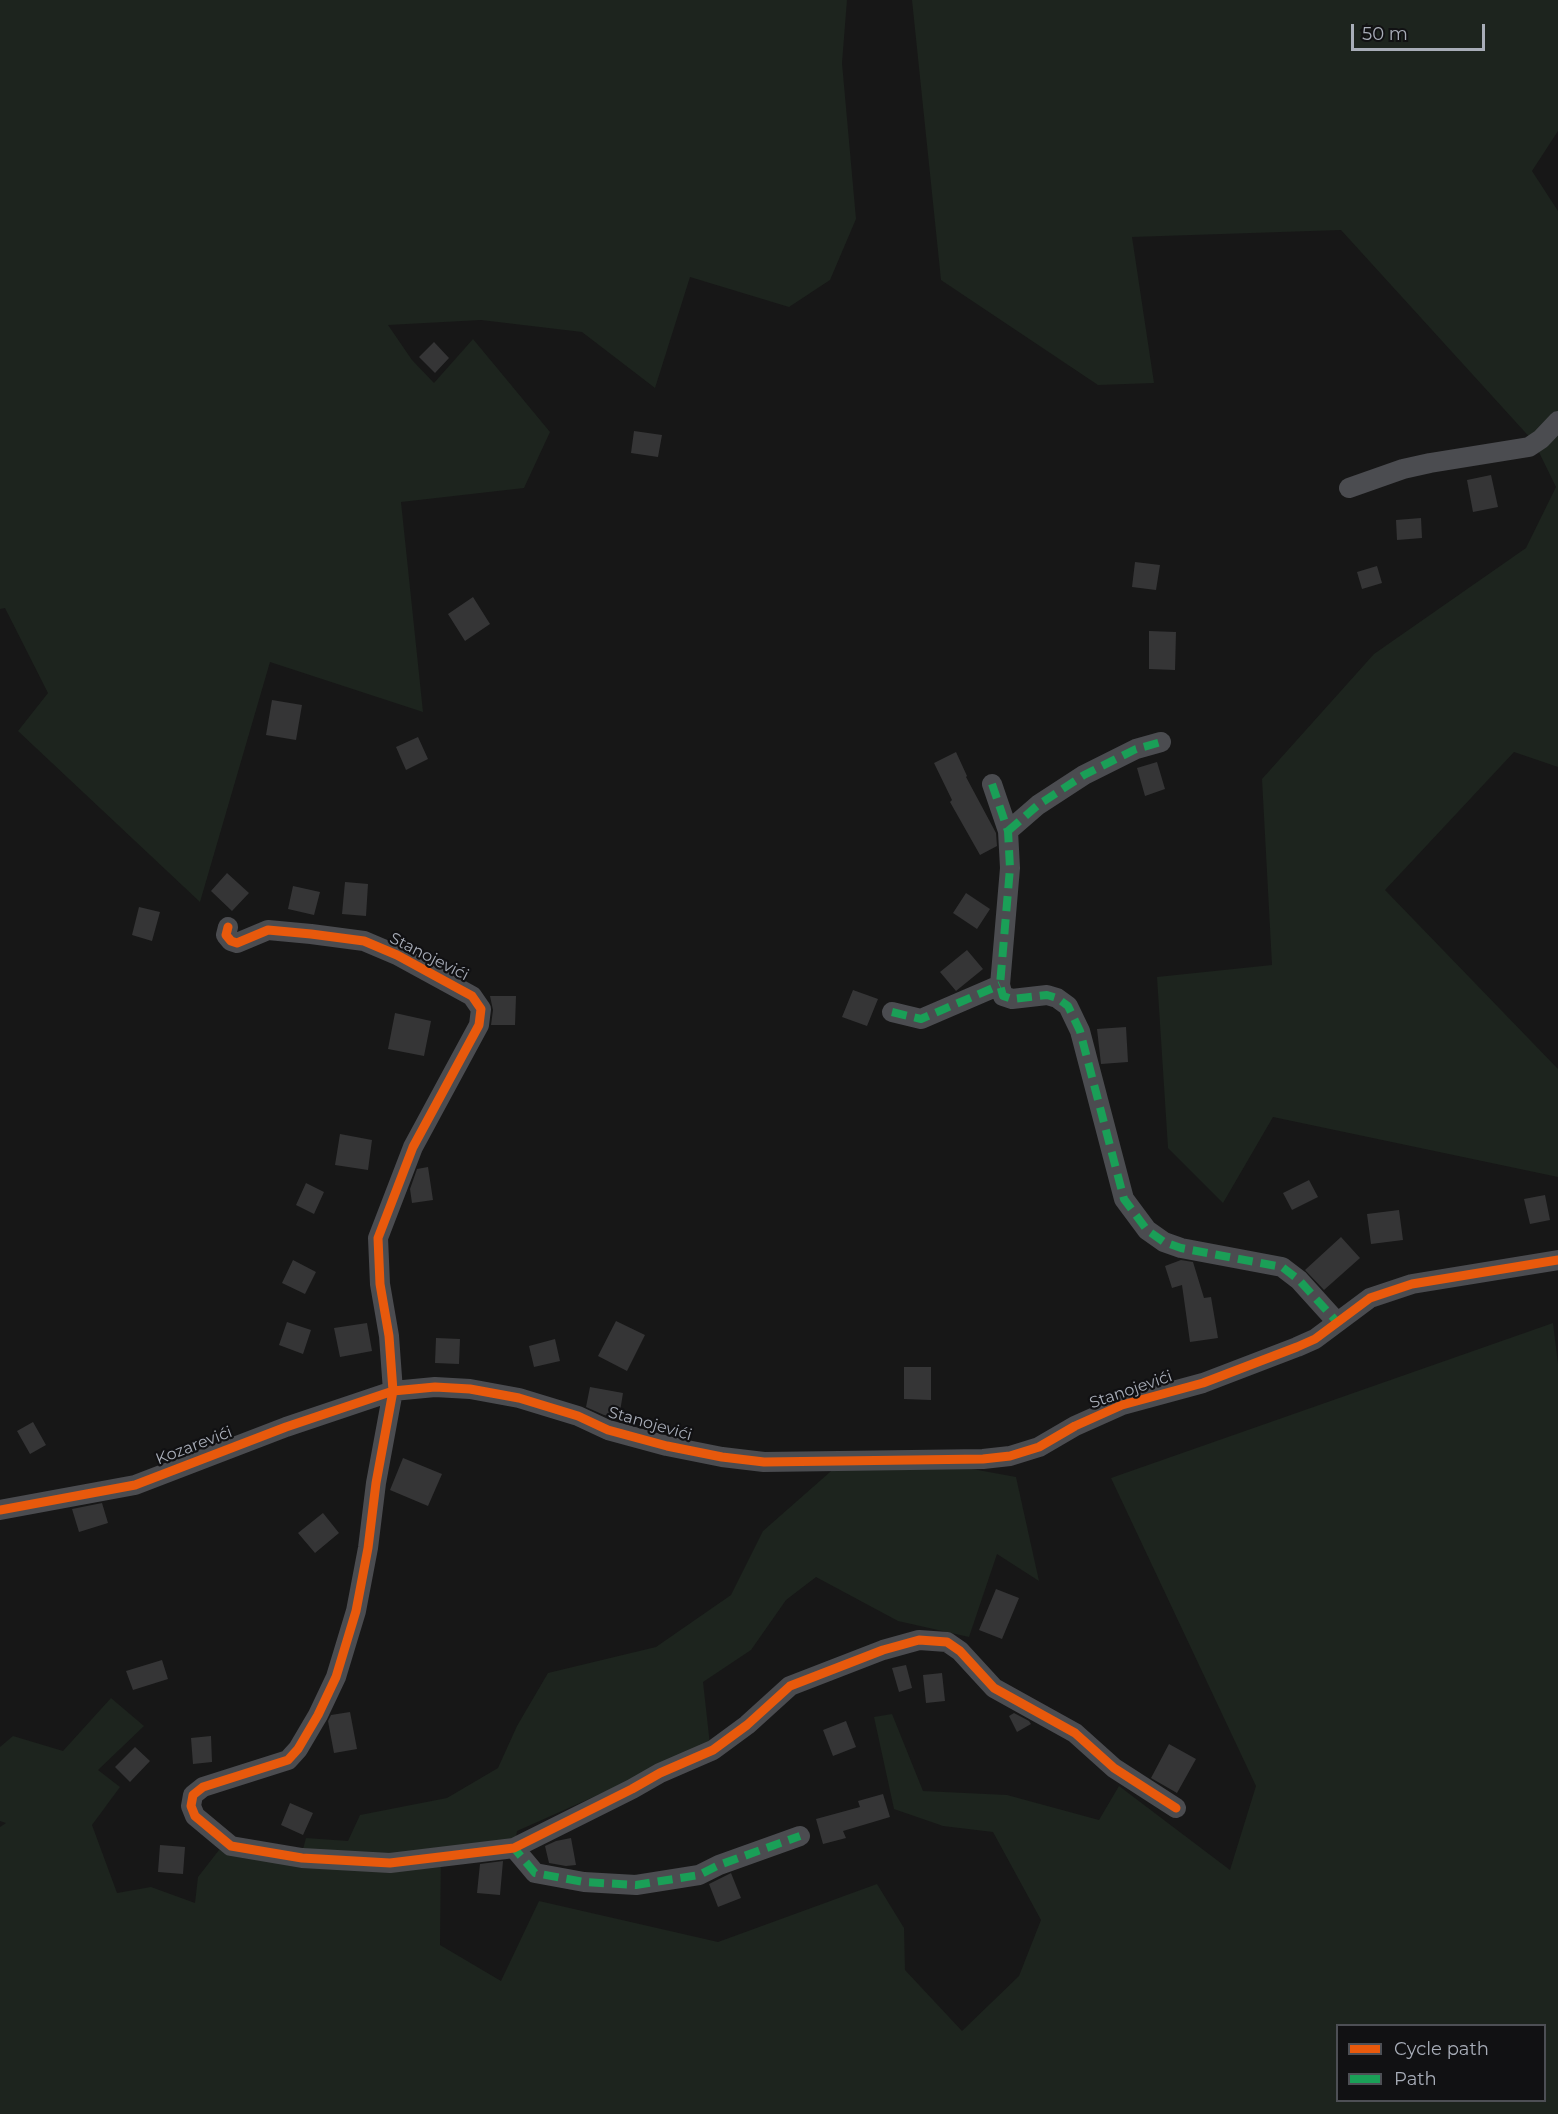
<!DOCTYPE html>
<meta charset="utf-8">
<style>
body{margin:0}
#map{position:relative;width:1558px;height:2114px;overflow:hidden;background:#171717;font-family:Montserrat,sans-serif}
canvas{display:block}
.legend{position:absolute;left:1336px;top:2024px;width:210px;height:78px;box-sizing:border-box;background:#111113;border:2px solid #4d4f55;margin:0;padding:8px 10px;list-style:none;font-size:18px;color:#a8adb8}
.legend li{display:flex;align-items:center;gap:12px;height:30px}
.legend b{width:30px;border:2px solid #4d4f55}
.scale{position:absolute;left:1351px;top:24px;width:134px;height:27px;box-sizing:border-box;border:3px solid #a8adb8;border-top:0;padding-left:8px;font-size:18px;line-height:21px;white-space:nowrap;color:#a8adb8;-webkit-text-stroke:4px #111113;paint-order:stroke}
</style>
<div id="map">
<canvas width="1558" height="2114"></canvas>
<ul class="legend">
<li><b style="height:8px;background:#e8590c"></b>Cycle path</li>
<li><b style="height:8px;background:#1a9f57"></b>Path</li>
</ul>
<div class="scale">50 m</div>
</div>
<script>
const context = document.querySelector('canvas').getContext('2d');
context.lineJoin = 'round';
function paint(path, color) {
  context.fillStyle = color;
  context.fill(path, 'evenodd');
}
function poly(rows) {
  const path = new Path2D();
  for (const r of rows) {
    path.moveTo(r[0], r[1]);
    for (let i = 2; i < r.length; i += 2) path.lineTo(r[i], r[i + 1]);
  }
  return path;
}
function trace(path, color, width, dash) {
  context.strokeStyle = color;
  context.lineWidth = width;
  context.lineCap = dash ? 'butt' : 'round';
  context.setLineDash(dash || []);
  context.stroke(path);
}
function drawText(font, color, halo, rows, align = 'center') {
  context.font = font + ' Montserrat,sans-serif';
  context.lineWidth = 4.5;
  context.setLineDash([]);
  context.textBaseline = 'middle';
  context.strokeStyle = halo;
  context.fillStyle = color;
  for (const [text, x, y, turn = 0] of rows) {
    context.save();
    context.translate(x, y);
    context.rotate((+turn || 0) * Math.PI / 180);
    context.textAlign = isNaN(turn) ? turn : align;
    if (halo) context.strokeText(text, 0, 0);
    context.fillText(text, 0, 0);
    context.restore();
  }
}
paint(poly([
 [0,0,847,0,842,63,856,219,830,280,789,307,690,277,655,388,582,332,481,320,388,325,412,360,434,383,473,339,550,432,524,488,401,502,423,712,270,662,200,902,18,731,48,693,5,608,0,609],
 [912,0,1558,0,1558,131,1532,171,1558,211,1558,767,1514,752,1385,890,1558,1069,1558,1177,1273,1117,1223,1203,1168,1148,1157,977,1272,965,1262,779,1374,654,1526,548,1556,487,1534,442,1341,230,1132,237,1154,383,1098,385,941,280],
 [1553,1323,1558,1364,1558,2114,0,2114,0,1827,6,1823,0,1821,0,1747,13,1736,63,1751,111,1698,144,1726,98,1770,120,1787,92,1825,117,1893,151,1887,195,1903,198,1877,219,1850,263,1858,300,1861,306,1838,348,1841,360,1815,447,1798,498,1768,517,1726,548,1673,656,1647,731,1595,763,1531,838,1465,945,1464,1016,1477,1039,1581,997,1554,969,1637,898,1621,816,1577,786,1600,751,1650,703,1682,710,1745,517,1831,514,1848,441,1849,440,1945,501,1981,539,1901,718,1942,877,1884,904,1928,905,1970,962,2031,1019,1976,1041,1920,993,1832,943,1826,894,1809,874,1717,892,1714,923,1791,1007,1795,1099,1820,1119,1786,1230,1870,1256,1786,1111,1478],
 [1338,2026,1544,2026,1544,2100,1338,2100]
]), '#1d241e');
paint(poly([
 [434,342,449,358,435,373,419,357],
 [634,431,662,435,658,457,631,453],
 [1491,475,1498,507,1473,512,1467,480],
 [1421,518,1422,538,1397,540,1396,520],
 [1135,562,1160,565,1156,590,1132,587],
 [1377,566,1382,583,1362,589,1357,572],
 [473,597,490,624,465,641,448,614],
 [1149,631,1176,632,1175,670,1149,669],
 [272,700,302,705,296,740,266,735],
 [418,737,428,759,406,770,396,747],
 [956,752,967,776,966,777,996,833,997,846,980,855,950,802,952,800,934,763],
 [1157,762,1165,789,1145,796,1137,768],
 [227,873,249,893,232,911,211,891],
 [345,882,368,884,366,916,342,914],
 [293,886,320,892,314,915,288,909],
 [966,893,990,909,977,929,953,913],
 [139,907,160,912,152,941,132,935],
 [967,950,983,969,956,991,940,972],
 [853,990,878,999,867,1026,842,1017],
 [490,996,516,996,515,1025,491,1025,493,1010],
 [395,1013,431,1021,424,1056,388,1049],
 [1126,1027,1128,1062,1101,1064,1097,1029],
 [340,1134,372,1140,368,1170,335,1165],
 [428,1167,433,1200,412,1203,410,1189,417,1169],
 [1309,1180,1318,1197,1292,1210,1283,1193],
 [306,1183,324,1192,314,1214,296,1205],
 [1545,1195,1550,1220,1530,1224,1524,1199],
 [1399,1210,1403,1240,1371,1244,1367,1214],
 [1341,1237,1360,1258,1324,1290,1305,1270],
 [293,1260,316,1272,305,1294,282,1283],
 [1181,1260,1193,1262,1204,1298,1211,1297,1218,1338,1190,1342,1182,1285,1172,1288,1165,1266],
 [616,1321,645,1335,627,1371,598,1356],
 [287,1322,311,1330,303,1354,279,1345],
 [367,1323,372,1351,340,1357,334,1328],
 [436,1338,460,1339,459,1364,435,1363],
 [555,1339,560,1361,534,1367,529,1346],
 [904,1367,931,1367,931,1400,904,1399],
 [590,1387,623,1393,619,1418,604,1415,586,1407],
 [33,1422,46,1445,30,1454,17,1431],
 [403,1458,442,1474,428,1506,390,1490],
 [102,1503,108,1523,79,1532,72,1509],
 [323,1513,339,1533,315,1553,298,1533],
 [996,1589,1019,1598,1002,1639,979,1630],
 [162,1660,168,1679,133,1690,126,1671],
 [906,1665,912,1688,899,1692,892,1668],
 [942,1673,945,1701,926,1703,923,1675],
 [350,1712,357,1749,334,1753,328,1721,331,1715],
 [1014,1713,1029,1721,1031,1724,1017,1732,1009,1716],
 [846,1721,856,1747,833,1756,823,1730],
 [211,1736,212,1762,193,1764,191,1738],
 [1169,1744,1196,1759,1177,1793,1151,1778],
 [135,1747,150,1761,130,1782,115,1767],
 [883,1794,890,1817,843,1831,846,1838,823,1844,816,1819,860,1807,858,1801],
 [290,1803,313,1813,303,1835,281,1825],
 [571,1838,576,1865,566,1866,549,1863,545,1846,556,1841],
 [160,1845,185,1847,183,1874,158,1872],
 [503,1861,500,1895,477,1893,480,1864],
 [731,1873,741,1898,718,1907,709,1884]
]), '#353536');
trace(poly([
 [1349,488,1403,469,1430,463,1529,447,1541,439,1558,421],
 [992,784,1008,831,1010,868,1000,985,1003,996,1012,999,1047,995,1057,998,1068,1006,1080,1031,1124,1199,1147,1230,1164,1242,1181,1248,1282,1267,1299,1280,1337,1322],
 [1008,831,1038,805,1084,775,1136,749,1161,742],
 [228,927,226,935,231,941,237,943,268,930,311,934,364,941,397,955,472,996,481,1009,479,1025,413,1147,378,1238,380,1284,389,1336,393,1391,376,1483,368,1548,356,1611,336,1677,318,1715,298,1749,288,1760,203,1787,193,1795,191,1806,195,1816,231,1846,302,1858,390,1863,514,1848,632,1789,660,1773,713,1750,747,1725,790,1686,883,1650,919,1640,947,1642,960,1651,994,1688,1075,1733,1114,1768,1176,1808],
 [892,1012,921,1019,1000,985],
 [0,1510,135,1485,286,1427,393,1391,435,1387,470,1389,519,1398,578,1416,608,1430,667,1446,722,1457,764,1462,839,1461,983,1459,1010,1456,1039,1447,1075,1426,1122,1405,1203,1383,1297,1347,1315,1339,1370,1298,1412,1284,1558,1260],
 [514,1848,535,1873,584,1882,636,1885,699,1875,719,1865,800,1836]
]), '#4b4c50', 20);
trace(poly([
 [992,784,1008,831,1010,868,1000,985,1003,996,1012,999,1047,995,1057,998,1068,1006,1080,1031,1124,1199,1147,1230,1164,1242,1181,1248,1282,1267,1299,1280,1337,1322],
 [1008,831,1038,805,1084,775,1136,749,1161,742],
 [892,1012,921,1019,1000,985],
 [518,1846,514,1848,535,1873,584,1882,636,1885,699,1875,719,1865,800,1836]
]), '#1a9f57', 8, [15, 8]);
trace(poly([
 [228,927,226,935,231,941,237,943,268,930,311,934,364,941,397,955,472,996,481,1009,479,1025,413,1147,378,1238,380,1284,389,1336,393,1391,376,1483,368,1548,356,1611,336,1677,318,1715,298,1749,288,1760,203,1787,193,1795,191,1806,195,1816,231,1846,302,1858,390,1863,514,1848,632,1789,660,1773,713,1750,747,1725,790,1686,883,1650,919,1640,947,1642,960,1651,994,1688,1075,1733,1114,1768,1176,1808],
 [0,1510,135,1485,286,1427,393,1391,435,1387,470,1389,519,1398,578,1416,608,1430,667,1446,722,1457,764,1462,839,1461,983,1459,1010,1456,1039,1447,1075,1426,1122,1405,1203,1383,1297,1347,1315,1339,1370,1298,1412,1284,1558,1260]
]), '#e8590c', 9);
drawText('16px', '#a8adb8', '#111113', [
 ["Stanojevići",429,957,27],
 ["Stanojevići",1131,1390,-19],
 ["Stanojevići",650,1424,16],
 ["Kozarevići",194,1446,-21]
]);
</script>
